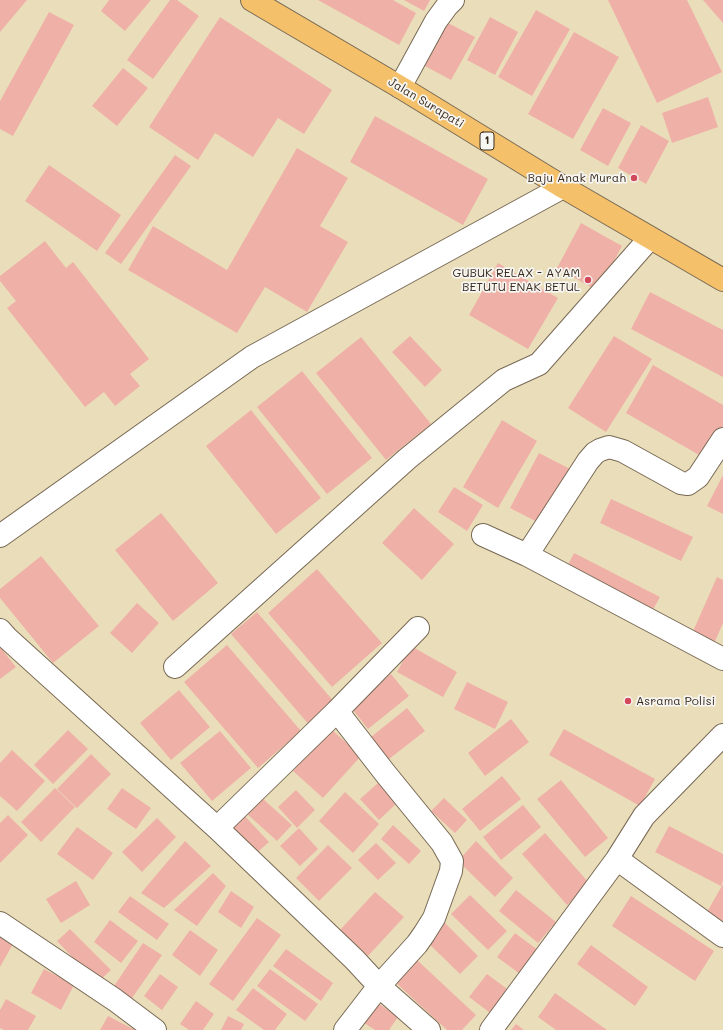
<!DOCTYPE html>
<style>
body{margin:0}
canvas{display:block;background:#eadeba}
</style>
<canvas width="723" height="1030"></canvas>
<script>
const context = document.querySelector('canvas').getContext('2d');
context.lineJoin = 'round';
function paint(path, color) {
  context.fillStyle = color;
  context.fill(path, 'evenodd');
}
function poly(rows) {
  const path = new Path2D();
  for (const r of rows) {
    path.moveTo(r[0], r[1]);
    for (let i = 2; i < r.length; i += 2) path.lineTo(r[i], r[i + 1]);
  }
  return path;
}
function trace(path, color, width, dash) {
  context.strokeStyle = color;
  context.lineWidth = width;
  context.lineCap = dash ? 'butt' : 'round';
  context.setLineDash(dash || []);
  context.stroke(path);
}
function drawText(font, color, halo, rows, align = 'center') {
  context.font = font + ' Mali,sans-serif';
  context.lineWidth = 3.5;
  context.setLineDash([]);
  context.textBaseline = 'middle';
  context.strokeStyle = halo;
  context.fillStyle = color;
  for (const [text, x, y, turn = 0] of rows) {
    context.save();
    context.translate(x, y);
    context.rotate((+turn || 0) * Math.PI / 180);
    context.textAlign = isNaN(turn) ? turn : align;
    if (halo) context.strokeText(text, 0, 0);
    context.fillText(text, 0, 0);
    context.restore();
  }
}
paint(poly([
 [0,0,27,0,0,32],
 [109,0,151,0,125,31,101,11],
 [170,0,177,0,199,16,153,79,127,60],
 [318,0,393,0,416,13,399,45],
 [404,0,430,0,424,11],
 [608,0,687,0,722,72,657,103],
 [703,0,723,0,723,23],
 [536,10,570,29,532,96,498,77],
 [49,12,74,25,13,136,0,129,0,101],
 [220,17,332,90,304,134,278,118,253,157,215,133,198,160,149,127],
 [490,17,518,32,495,75,467,60],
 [446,22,475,37,451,80,423,65],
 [574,32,619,57,573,139,528,114],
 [123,68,148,88,117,126,92,106],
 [708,97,718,127,672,143,662,113],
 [603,108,631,123,608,166,580,150],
 [375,116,488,179,463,225,350,162],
 [641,125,669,141,646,184,618,168],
 [297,148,348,178,320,226,348,242,307,312,265,287,237,333,128,270,153,226,227,270],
 [175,155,191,166,121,264,105,253],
 [49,165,121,215,97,251,25,201],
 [581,223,622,246,598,291,557,268],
 [45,241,66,268,73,262,149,359,130,374,140,386,115,406,104,392,85,407,7,308,16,301,0,281,0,276],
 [498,263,558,298,528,349,469,315],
 [650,292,723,330,723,377,631,329],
 [410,336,442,370,425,387,392,352],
 [614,336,652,359,606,432,568,408],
 [361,337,431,424,386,460,316,373],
 [653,365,723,405,723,429,706,459,626,413],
 [302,371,372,458,327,494,257,407],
 [251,410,321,498,276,534,206,446],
 [502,420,537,441,498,508,463,487],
 [539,453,572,470,543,525,510,508],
 [723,475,723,514,707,506],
 [454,487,483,505,467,531,438,512],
 [611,499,693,537,681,561,600,523],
 [414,508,454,544,422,580,382,543],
 [161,513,218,583,173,621,115,550],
 [574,553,660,597,651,613,566,569],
 [41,556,99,626,53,663,0,598,0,589],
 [317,569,382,643,332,687,268,613],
 [717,577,723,580,723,623,712,648,690,638],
 [137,603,159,623,132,653,110,633],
 [257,612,336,704,310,726,231,634],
 [227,645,301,731,258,768,184,682],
 [411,646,457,672,443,697,397,672],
 [0,647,16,667,0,679],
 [391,674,409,696,368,729,350,706],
 [467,682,508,702,495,729,454,709],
 [179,690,210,727,171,760,140,723],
 [407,708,425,731,384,763,366,741],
 [511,719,529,742,485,776,468,753],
 [331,729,361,756,323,798,293,771],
 [564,729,655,779,640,806,549,755],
 [68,730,88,749,53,784,34,765],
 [220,731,251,768,212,801,180,763],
 [12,750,45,781,17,811,0,796,0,763],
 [91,754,111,774,77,808,57,789],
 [502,776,521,799,480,831,462,809],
 [561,780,608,838,585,857,537,799],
 [378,783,397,803,379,820,360,799],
 [55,788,75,807,41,842,21,822],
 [122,788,151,808,136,829,107,809],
 [296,790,315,810,297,828,278,807],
 [345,792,379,824,353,853,319,821],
 [261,797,292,825,277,841,246,813],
 [444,798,467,820,455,833,431,811],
 [523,805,541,827,501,860,483,837],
 [242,813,269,842,251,858,225,829],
 [8,815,28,835,0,863,0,823],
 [157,818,176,837,142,872,122,852],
 [393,825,421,851,409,864,381,839],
 [669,826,723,854,723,881,721,886,655,852],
 [77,827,113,853,93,880,57,854],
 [299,828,318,849,300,866,280,846],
 [545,833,590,884,567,905,522,854],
 [185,841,211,866,164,908,141,893],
 [476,841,513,878,495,897,458,861],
 [376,843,396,863,378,880,358,860],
 [328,845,352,868,319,901,296,878],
 [213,873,226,886,197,926,174,910],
 [76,881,90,905,61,923,46,899],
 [723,884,723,921,707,912],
 [516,890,556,922,538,943,499,911],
 [231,891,254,907,241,928,218,912],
 [375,892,404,917,368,956,340,930],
 [470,895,507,931,488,950,451,914],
 [130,896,169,924,157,940,118,912],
 [631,896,714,951,695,981,612,926],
 [257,918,281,935,233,1001,209,984],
 [441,919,478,956,460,974,423,938],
 [110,920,138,941,121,963,94,942],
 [70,929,111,970,97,983,57,941],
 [190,930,218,950,200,976,172,955],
 [515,933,542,953,524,977,497,957],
 [0,935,14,942,0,967],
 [143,943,162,955,130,1001,112,989],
 [591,945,648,987,635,1006,577,964],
 [286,949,333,983,321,1001,273,966],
 [416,959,476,1015,462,1030,447,1030,395,982],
 [44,969,74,985,61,1010,31,993],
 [270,969,318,1004,305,1021,257,986],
 [160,974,178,987,162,1010,144,996],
 [487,974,514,994,497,1018,469,997],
 [253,988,287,1014,275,1030,264,1030,236,1010],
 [555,993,607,1030,556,1030,538,1017],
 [6,999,36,1016,28,1030,4,1030,0,1028,0,1010],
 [196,1001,214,1014,203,1030,189,1030,180,1024],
 [375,1001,398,1017,389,1030,375,1030,361,1021],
 [108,1016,135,1030,100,1030],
 [228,1016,244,1024,241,1030,221,1030],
 [516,1024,524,1030,511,1030]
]), '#efb1a7');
const street = poly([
 [400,87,436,21,447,6,453,0],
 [483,535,527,555,723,659],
 [0,536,252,357,563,187],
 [527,555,588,461,595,453,600,450,609,447,623,451,681,483,688,484,698,477,723,439],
 [0,630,7,638,217,828,355,960,379,986,429,1030],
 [175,667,407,459,504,380,539,364,650,238],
 [337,711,385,773,442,843,452,861,451,871,434,918,424,934,417,944,379,986,345,1030],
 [217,828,337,711,418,628],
 [617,859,723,936],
 [0,923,115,1000,155,1030],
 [491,1030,617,859,644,816,723,735]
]);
const highway = poly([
 [252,0,400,87,563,187,723,280]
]);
trace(street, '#786955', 24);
trace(highway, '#786955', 24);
trace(street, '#fff', 22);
trace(highway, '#f4c16a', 22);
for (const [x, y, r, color] of [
 [634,178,4,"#d1495b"],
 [588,280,4,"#d1495b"],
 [628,701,4,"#d1495b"]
]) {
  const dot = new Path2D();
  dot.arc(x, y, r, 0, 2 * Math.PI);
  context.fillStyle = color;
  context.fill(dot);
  trace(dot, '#f6f6f2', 1.5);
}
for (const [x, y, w] of [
 [487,141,14]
]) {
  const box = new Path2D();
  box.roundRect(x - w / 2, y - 9, w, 18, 3);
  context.fillStyle = '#f6f6f2';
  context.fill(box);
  trace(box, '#3b2a1e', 1);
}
drawText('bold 11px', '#3b2a1e', null, [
 ["1",487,141]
]);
drawText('12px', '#3b2a1e', '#f6f6f2', [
 ["Jalan Surapati",426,103,31]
]);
drawText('12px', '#3b2a1e', '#f6f6f2', [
 ["Baju Anak Murah",626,178],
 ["GUBUK RELAX - AYAM",580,273],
 ["BETUTU ENAK BETUL",580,287],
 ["Asrama Polisi",636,701,"left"]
], 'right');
</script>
